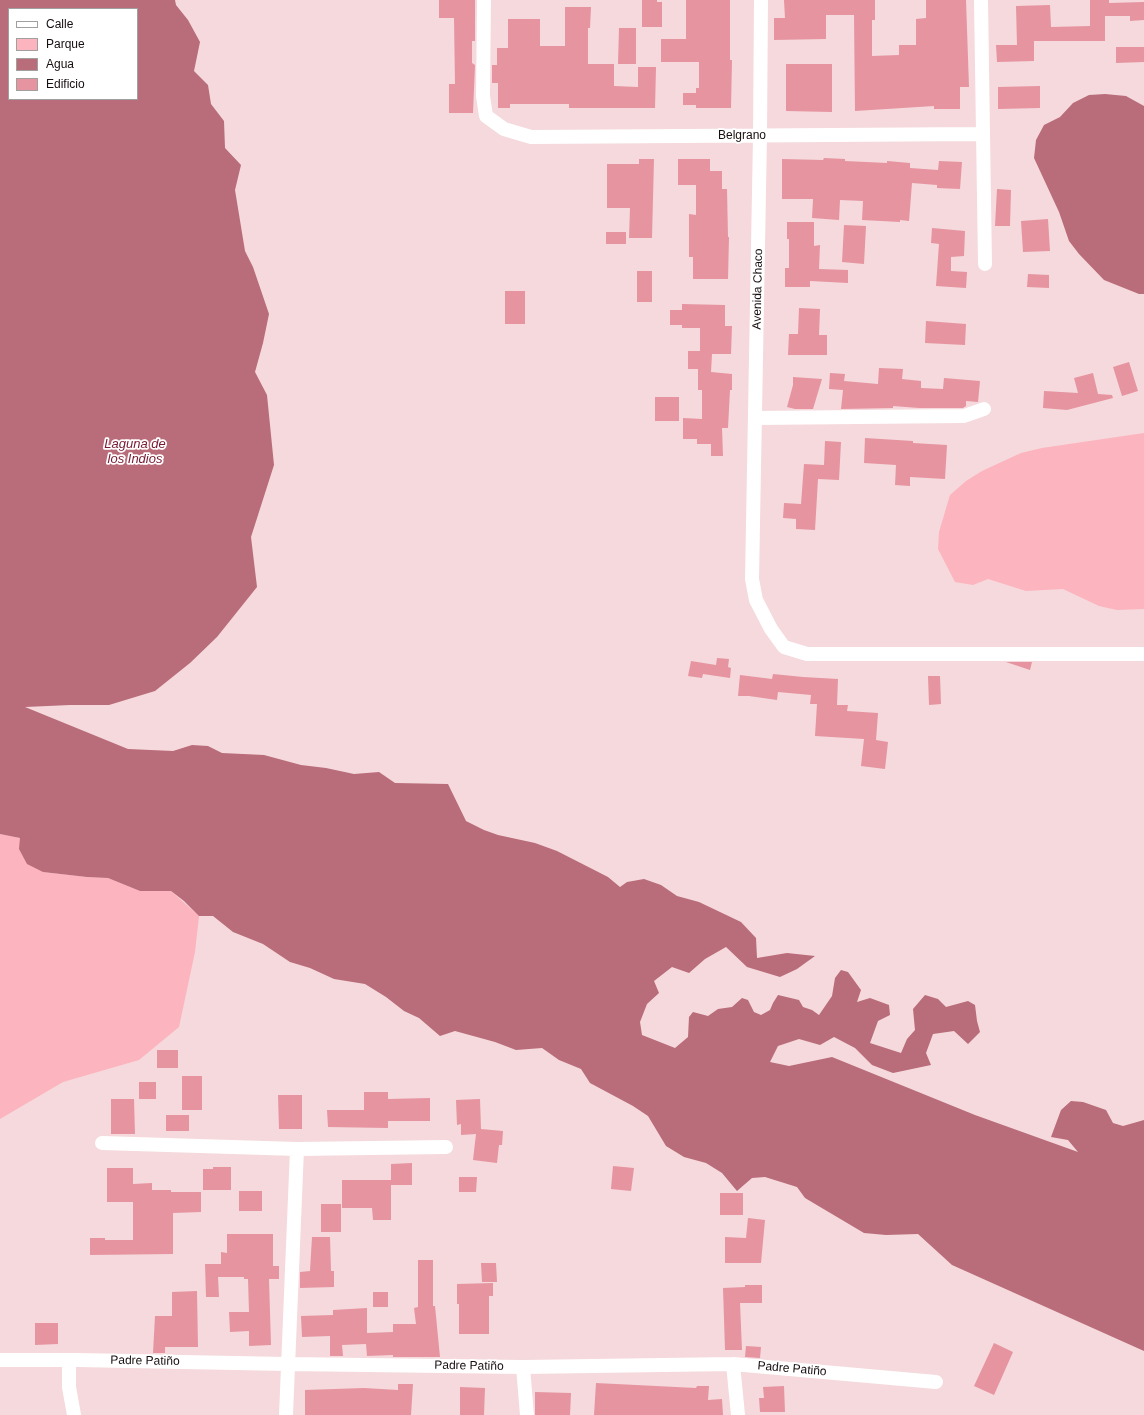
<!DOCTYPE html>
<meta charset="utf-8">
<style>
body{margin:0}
#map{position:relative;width:1144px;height:1415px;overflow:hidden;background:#f5d9dc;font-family:Arial,sans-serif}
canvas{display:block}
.legend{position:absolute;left:8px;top:8px;width:130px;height:92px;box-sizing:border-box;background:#fff;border:1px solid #a29f9f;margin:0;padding:5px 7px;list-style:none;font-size:12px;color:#170e0f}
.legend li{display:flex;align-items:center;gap:8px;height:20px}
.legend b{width:20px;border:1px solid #a29f9f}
</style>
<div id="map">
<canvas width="1144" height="1415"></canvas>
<ul class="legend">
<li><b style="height:5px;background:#fff"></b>Calle</li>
<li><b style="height:11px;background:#fcb4be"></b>Parque</li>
<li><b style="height:11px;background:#b96c79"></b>Agua</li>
<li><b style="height:11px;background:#e694a0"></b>Edificio</li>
</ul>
</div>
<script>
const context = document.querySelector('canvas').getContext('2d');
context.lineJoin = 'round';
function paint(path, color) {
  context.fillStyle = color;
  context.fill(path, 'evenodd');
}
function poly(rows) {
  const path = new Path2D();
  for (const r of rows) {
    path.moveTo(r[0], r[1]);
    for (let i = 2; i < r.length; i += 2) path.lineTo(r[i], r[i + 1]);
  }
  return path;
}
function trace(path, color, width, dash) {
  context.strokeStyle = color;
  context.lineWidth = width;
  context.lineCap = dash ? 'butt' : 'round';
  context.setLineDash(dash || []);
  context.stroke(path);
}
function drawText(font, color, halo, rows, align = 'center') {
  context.font = font + ' Arial,sans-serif';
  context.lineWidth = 3.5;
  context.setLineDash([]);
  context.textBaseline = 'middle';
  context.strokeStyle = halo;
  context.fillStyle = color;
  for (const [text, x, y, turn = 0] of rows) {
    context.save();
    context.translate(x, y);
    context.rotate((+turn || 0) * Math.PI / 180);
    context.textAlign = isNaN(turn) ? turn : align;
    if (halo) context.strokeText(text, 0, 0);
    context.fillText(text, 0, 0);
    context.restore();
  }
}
paint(poly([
 [1144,433,1144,609,1117,610,1099,606,1063,589,1026,591,988,579,973,585,955,582,938,549,939,532,950,495,966,481,982,471,1021,453,1042,448],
 [0,834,20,838,43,872,87,877,108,878,140,891,171,891,199,916,195,952,179,1027,139,1060,63,1082,0,1119]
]), '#fcb4be');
paint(poly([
 [0,0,175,0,176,5,188,20,200,42,194,71,208,85,211,104,224,121,225,148,241,165,235,190,245,251,253,267,269,314,263,343,255,372,267,395,274,465,251,537,257,587,217,637,190,663,155,691,109,705,70,705,25,707,128,749,173,751,192,745,208,746,222,753,264,755,301,765,326,768,354,774,379,772,395,783,448,784,466,821,484,830,498,835,535,843,557,851,608,877,620,887,627,882,644,879,661,885,677,896,699,902,741,922,756,938,757,958,787,953,815,956,797,969,780,977,747,967,726,947,705,959,689,973,672,967,654,981,659,993,647,1004,640,1022,642,1035,675,1048,688,1037,689,1017,693,1012,708,1016,718,1009,732,1007,742,998,748,1000,754,1012,761,1015,770,1010,773,1003,778,995,799,1000,803,1007,812,1010,819,1015,832,996,835,978,841,970,848,972,861,990,857,1002,870,998,889,1005,890,1015,878,1021,870,1043,901,1053,907,1039,915,1030,913,1009,925,995,938,999,946,1007,968,1001,975,1005,977,1021,980,1032,968,1044,954,1031,933,1034,926,1053,931,1065,893,1073,872,1065,855,1048,834,1037,820,1045,799,1039,778,1046,770,1062,789,1066,832,1057,975,1115,1078,1152,1068,1140,1051,1137,1061,1110,1071,1101,1083,1102,1106,1110,1113,1123,1123,1126,1144,1120,1144,1351,952,1265,918,1234,886,1235,864,1233,805,1198,797,1187,765,1177,752,1178,737,1191,722,1173,706,1163,684,1157,666,1146,648,1116,633,1106,590,1083,581,1069,559,1060,542,1048,516,1050,495,1042,455,1031,440,1036,419,1018,404,1011,386,997,365,984,334,979,310,968,290,962,263,944,233,932,213,916,199,916,184,901,171,891,140,891,108,878,87,877,43,872,27,864,19,849,20,838,0,834],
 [9,9,137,9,137,99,9,99],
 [1105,94,1126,96,1144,106,1144,294,1139,294,1104,280,1079,254,1069,241,1059,212,1034,158,1036,140,1044,125,1060,117,1073,103,1089,95]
]), '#b96c79');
paint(poly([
 [439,0,475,0,475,41,472,41,472,63,475,65,473,113,449,113,449,84,455,84,454,18,439,18],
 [642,0,657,0,657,2,662,2,662,27,642,27],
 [686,0,730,0,730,60,732,60,731,108,696,108,696,105,683,105,683,93,696,93,696,88,699,88,699,62,661,62,661,39,686,39],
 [784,0,875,0,875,20,872,20,872,56,899,55,899,45,916,45,916,19,926,18,926,0,966,0,969,87,960,87,960,109,934,109,934,106,855,111,854,15,826,15,826,39,774,40,774,18,785,18],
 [1090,0,1109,0,1109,3,1144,2,1144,20,1130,21,1130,16,1105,16,1105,41,1034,41,1034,61,997,62,996,45,1017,45,1016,6,1050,5,1051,27,1090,26],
 [565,7,591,7,590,28,588,28,588,64,614,64,614,86,638,87,638,67,656,67,655,108,569,108,569,104,510,104,510,108,498,108,498,83,492,83,492,65,497,65,497,48,508,48,508,19,540,19,540,46,565,46],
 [619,28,636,28,636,64,618,64],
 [1116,47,1144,47,1144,62,1116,63],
 [786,64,832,64,832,112,786,111],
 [1040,86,1040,108,998,109,998,87],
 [824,158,845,159,845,161,887,163,887,161,910,163,910,168,938,170,939,161,962,162,960,189,937,188,937,185,912,183,909,221,900,220,900,222,862,220,863,201,840,200,839,220,812,218,813,199,782,199,782,159,823,160],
 [639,159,654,159,652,238,629,238,630,208,607,208,607,164,639,164],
 [678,159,710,159,710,171,722,171,722,189,727,189,728,237,729,237,728,279,693,279,693,257,689,257,689,214,696,215,696,185,678,185],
 [997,189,1011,190,1010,226,995,226],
 [1048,219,1050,251,1023,252,1021,221],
 [787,222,814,222,814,246,820,245,819,269,848,270,848,283,810,281,810,287,785,287,785,268,789,268,789,239,787,239],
 [844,225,866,226,864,264,842,262],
 [932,228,965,231,964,256,951,257,951,271,967,272,966,288,936,286,939,244,931,243],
 [606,232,626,232,626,244,606,244],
 [637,271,652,271,652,302,637,302],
 [1028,274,1049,275,1049,288,1027,287],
 [505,291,525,291,525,324,505,324],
 [682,304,725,305,725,326,732,326,731,354,712,354,711,372,732,374,732,390,730,390,728,428,722,428,723,456,711,456,711,444,697,444,697,439,683,439,683,418,702,419,702,390,698,390,698,369,688,369,688,351,700,351,700,328,682,328,682,325,670,325,670,310,682,310],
 [799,308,820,309,819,335,827,335,827,355,788,355,789,334,798,334],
 [926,321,966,324,965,345,925,343],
 [1129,362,1138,391,1122,396,1113,367],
 [879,368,903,369,902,379,921,381,921,388,943,389,944,378,980,381,978,402,966,401,966,406,963,408,919,408,893,406,893,408,841,409,843,390,829,389,830,373,845,374,844,381,878,384],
 [1093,373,1098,394,1112,395,1113,398,1067,410,1043,408,1044,391,1078,393,1074,378],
 [793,377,822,379,813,409,795,409,787,407,793,385],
 [655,397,679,397,679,421,655,421],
 [865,438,913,441,913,443,947,445,945,479,910,477,910,486,895,485,896,465,864,463],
 [825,441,841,442,839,480,818,479,815,530,796,529,796,519,783,518,784,503,801,504,804,464,824,465],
 [717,658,729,659,728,667,731,668,730,678,703,674,702,678,688,676,691,661,716,665],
 [1006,662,1032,662,1030,670],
 [773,674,803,677,838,679,837,705,848,705,847,711,878,713,876,740,888,742,885,769,861,766,864,739,815,736,817,704,810,704,811,695,778,692,777,700,749,696,738,696,740,675,772,679],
 [928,676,940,676,941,704,929,705],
 [157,1050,178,1050,178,1068,157,1068],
 [182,1076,202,1076,202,1110,182,1110],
 [139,1082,156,1082,156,1099,139,1099],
 [364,1092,388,1092,388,1099,430,1098,430,1121,388,1121,388,1128,328,1127,327,1110,364,1110],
 [278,1095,302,1095,302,1129,279,1129],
 [111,1099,134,1099,135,1134,111,1134],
 [480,1099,481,1129,503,1131,502,1145,499,1145,497,1163,473,1160,476,1134,461,1135,461,1124,457,1125,456,1100],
 [166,1115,189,1115,189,1131,166,1131],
 [412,1163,412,1185,391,1185,391,1164],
 [613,1166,634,1168,631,1191,611,1189],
 [213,1167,231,1167,231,1190,203,1190,203,1169,213,1169],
 [107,1168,133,1168,133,1184,152,1183,152,1190,171,1190,171,1192,201,1192,201,1212,173,1213,173,1254,90,1255,90,1238,105,1238,105,1240,133,1240,133,1202,107,1202],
 [459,1177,477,1177,476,1192,459,1192],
 [342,1180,391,1180,391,1220,373,1220,372,1208,342,1208],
 [239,1191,262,1191,262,1211,239,1211],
 [720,1193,743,1193,743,1215,720,1215],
 [321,1204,341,1204,341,1232,321,1232],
 [748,1218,765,1220,761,1263,725,1263,725,1237,746,1238],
 [227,1234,273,1234,273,1266,279,1266,279,1279,269,1279,271,1345,249,1346,249,1331,230,1332,229,1312,249,1312,248,1279,244,1279,244,1277,218,1277,219,1297,206,1297,205,1264,221,1264,221,1252,227,1253],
 [312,1237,330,1237,331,1271,334,1271,334,1287,300,1288,300,1272,310,1271],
 [418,1260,433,1260,433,1306,435,1306,440,1357,393,1357,393,1355,367,1356,366,1344,342,1345,343,1356,330,1356,330,1336,302,1337,301,1316,333,1315,333,1310,367,1308,367,1333,393,1332,393,1324,416,1324,414,1308,418,1307],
 [481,1263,496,1263,497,1282,482,1282],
 [493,1283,493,1296,489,1296,489,1334,459,1334,459,1304,457,1304,457,1284],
 [745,1285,762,1285,762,1303,740,1303,742,1350,725,1350,723,1288,745,1287],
 [197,1291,198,1347,165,1347,165,1353,153,1353,155,1316,172,1316,172,1292],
 [373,1292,388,1292,388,1307,373,1307],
 [35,1323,58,1323,58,1344,35,1345],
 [994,1343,1013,1352,994,1395,974,1386],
 [746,1346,761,1347,760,1358,745,1357],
 [596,1383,696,1388,697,1386,709,1386,708,1400,722,1399,723,1415,594,1415],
 [398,1384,413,1384,411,1415,305,1415,305,1390,364,1388,398,1390],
 [784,1386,785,1412,760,1412,759,1398,764,1398,763,1387],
 [460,1387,485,1388,484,1415,460,1415],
 [535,1392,571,1393,570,1415,535,1415]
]), '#e694a0');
trace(poly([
 [484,0,483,96,486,116,504,129,531,137,982,134],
 [761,0,760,136,752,579,756,600,771,629,784,647,807,654,1144,654],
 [981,0,985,264],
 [755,418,964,416,984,409],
 [102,1143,297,1149,446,1147],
 [0,1360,77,1360,287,1364,523,1367,733,1364,936,1382],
 [69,1360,69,1387,74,1415],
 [733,1364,738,1415],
 [523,1367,527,1415],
 [286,1415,297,1149]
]), '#fff', 14);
drawText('12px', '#170e0f', '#fff', [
 ["Belgrano",742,136],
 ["Avenida Chaco",758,289,-89],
 ["Padre Patiño",145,1361,1],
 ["Padre Patiño",469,1366,1],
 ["Padre Patiño",792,1369,5]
]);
drawText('italic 13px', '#781a33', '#fff', [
 ["Laguna de",135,444],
 ["los Indios",135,459]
]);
</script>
